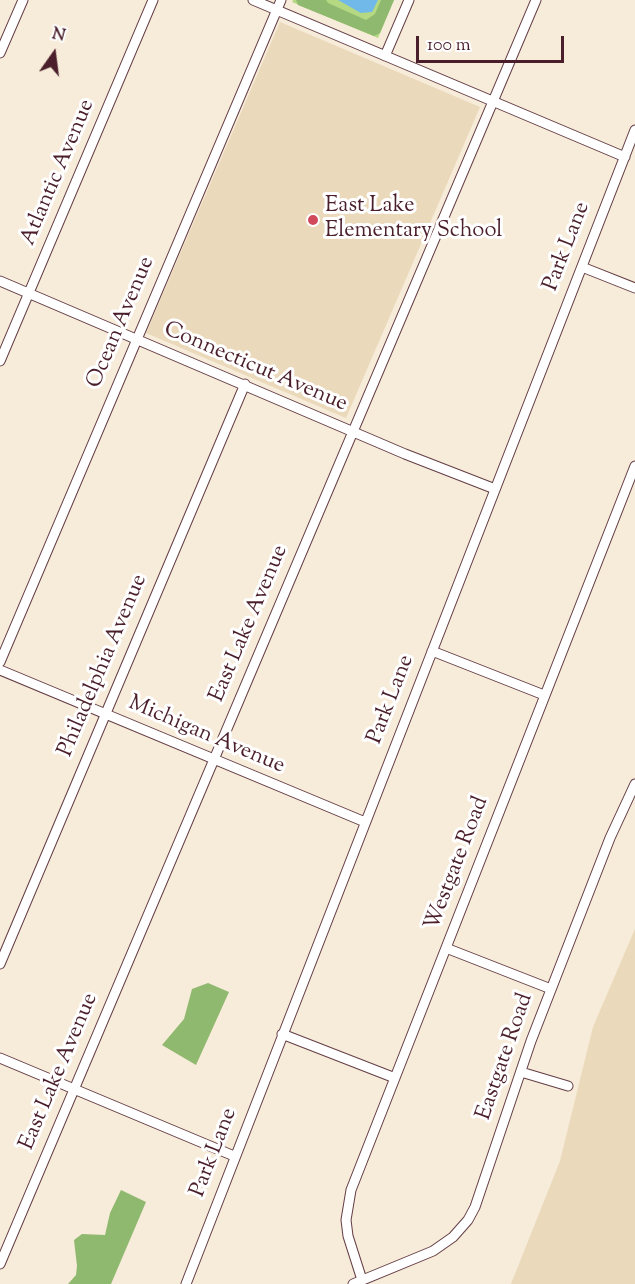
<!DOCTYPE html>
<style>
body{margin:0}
#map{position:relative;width:635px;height:1284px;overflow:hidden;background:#f7ebd9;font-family:"Sorts Mill Goudy",serif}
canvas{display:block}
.north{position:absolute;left:24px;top:24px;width:60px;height:60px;-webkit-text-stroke:4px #fff;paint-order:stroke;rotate:14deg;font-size:16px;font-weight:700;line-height:24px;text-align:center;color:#4a1f2b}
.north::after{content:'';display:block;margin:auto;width:21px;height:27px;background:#4a1f2b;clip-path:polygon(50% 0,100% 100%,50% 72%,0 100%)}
.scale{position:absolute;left:416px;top:36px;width:148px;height:27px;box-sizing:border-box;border:3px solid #4a1f2b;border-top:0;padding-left:8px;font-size:18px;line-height:21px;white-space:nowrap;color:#4a1f2b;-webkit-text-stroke:4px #fff;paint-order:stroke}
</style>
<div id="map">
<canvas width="635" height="1284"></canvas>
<div class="north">N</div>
<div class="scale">100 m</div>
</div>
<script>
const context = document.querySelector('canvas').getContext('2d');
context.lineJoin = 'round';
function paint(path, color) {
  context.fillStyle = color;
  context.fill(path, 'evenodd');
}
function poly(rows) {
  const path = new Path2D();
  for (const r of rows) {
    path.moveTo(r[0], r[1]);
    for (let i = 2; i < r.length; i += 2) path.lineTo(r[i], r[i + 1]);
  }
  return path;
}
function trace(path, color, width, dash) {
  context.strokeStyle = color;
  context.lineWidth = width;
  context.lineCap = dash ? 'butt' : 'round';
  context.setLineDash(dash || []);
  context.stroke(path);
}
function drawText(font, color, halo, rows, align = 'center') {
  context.font = font + ' "Sorts Mill Goudy",serif';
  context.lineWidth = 6;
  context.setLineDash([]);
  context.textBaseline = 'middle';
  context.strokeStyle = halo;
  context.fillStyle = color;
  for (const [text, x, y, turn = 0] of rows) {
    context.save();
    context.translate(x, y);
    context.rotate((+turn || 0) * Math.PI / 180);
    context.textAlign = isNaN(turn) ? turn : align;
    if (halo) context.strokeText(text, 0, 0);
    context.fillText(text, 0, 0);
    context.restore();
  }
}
paint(poly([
 [280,22,480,107,346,418,146,333],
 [635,929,635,1284,511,1284,560,1161,593,1027]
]), '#ead9ba');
paint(poly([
 [293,0,394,0,378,38,292,2]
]), '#b5d982');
paint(poly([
 [296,0,326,0,328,3,366,20,375,14,381,0,394,0,380,33,374,36,298,5],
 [208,983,229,992,196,1065,162,1045,184,1019,192,989],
 [121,1190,146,1202,111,1284,68,1284,76,1275,77,1266,74,1240,82,1234,105,1235,110,1213]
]), '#90b970');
paint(poly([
 [338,0,378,0,372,12,361,13]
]), '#70b9e9');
const street = poly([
 [253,0,625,157],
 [0,53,23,0],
 [385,56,409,0],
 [582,267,635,288],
 [0,281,405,454,495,489],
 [0,361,153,0],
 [432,651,544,695],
 [0,662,281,0],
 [0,670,365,822],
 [446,948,551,989],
 [0,964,245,384],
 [282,1034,395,1078],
 [0,1058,234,1156],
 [521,1072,568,1086],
 [0,1264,536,0],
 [362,1280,348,1236,346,1220,351,1190,635,466],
 [186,1284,635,130],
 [353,1284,433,1251,453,1237,468,1220,475,1207,531,1041,610,838,635,784]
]);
trace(street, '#643e45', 11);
trace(street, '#fff', 9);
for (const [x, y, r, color] of [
 [313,220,6,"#d1495b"]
]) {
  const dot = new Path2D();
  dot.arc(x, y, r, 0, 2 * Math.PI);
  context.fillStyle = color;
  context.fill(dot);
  trace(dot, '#fff', 2);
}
drawText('22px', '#4a1f2b', '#fff', [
 ["Atlantic Avenue",59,173,-67],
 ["Park Lane",568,247,-69],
 ["Ocean Avenue",122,323,-67],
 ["Connecticut Avenue",255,368,23],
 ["East Lake Avenue",250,624,-67],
 ["Philadelphia Avenue",104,666,-67],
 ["Park Lane",392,700,-69],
 ["Michigan Avenue",206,736,23],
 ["Westgate Road",458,864,-69],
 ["Eastgate Road",506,1057,-71],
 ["East Lake Avenue",60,1072,-67],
 ["Park Lane",215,1153,-69]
]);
drawText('22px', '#4a1f2b', '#fff', [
 ["East Lake",325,207],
 ["Elementary School",325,232]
], 'left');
</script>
